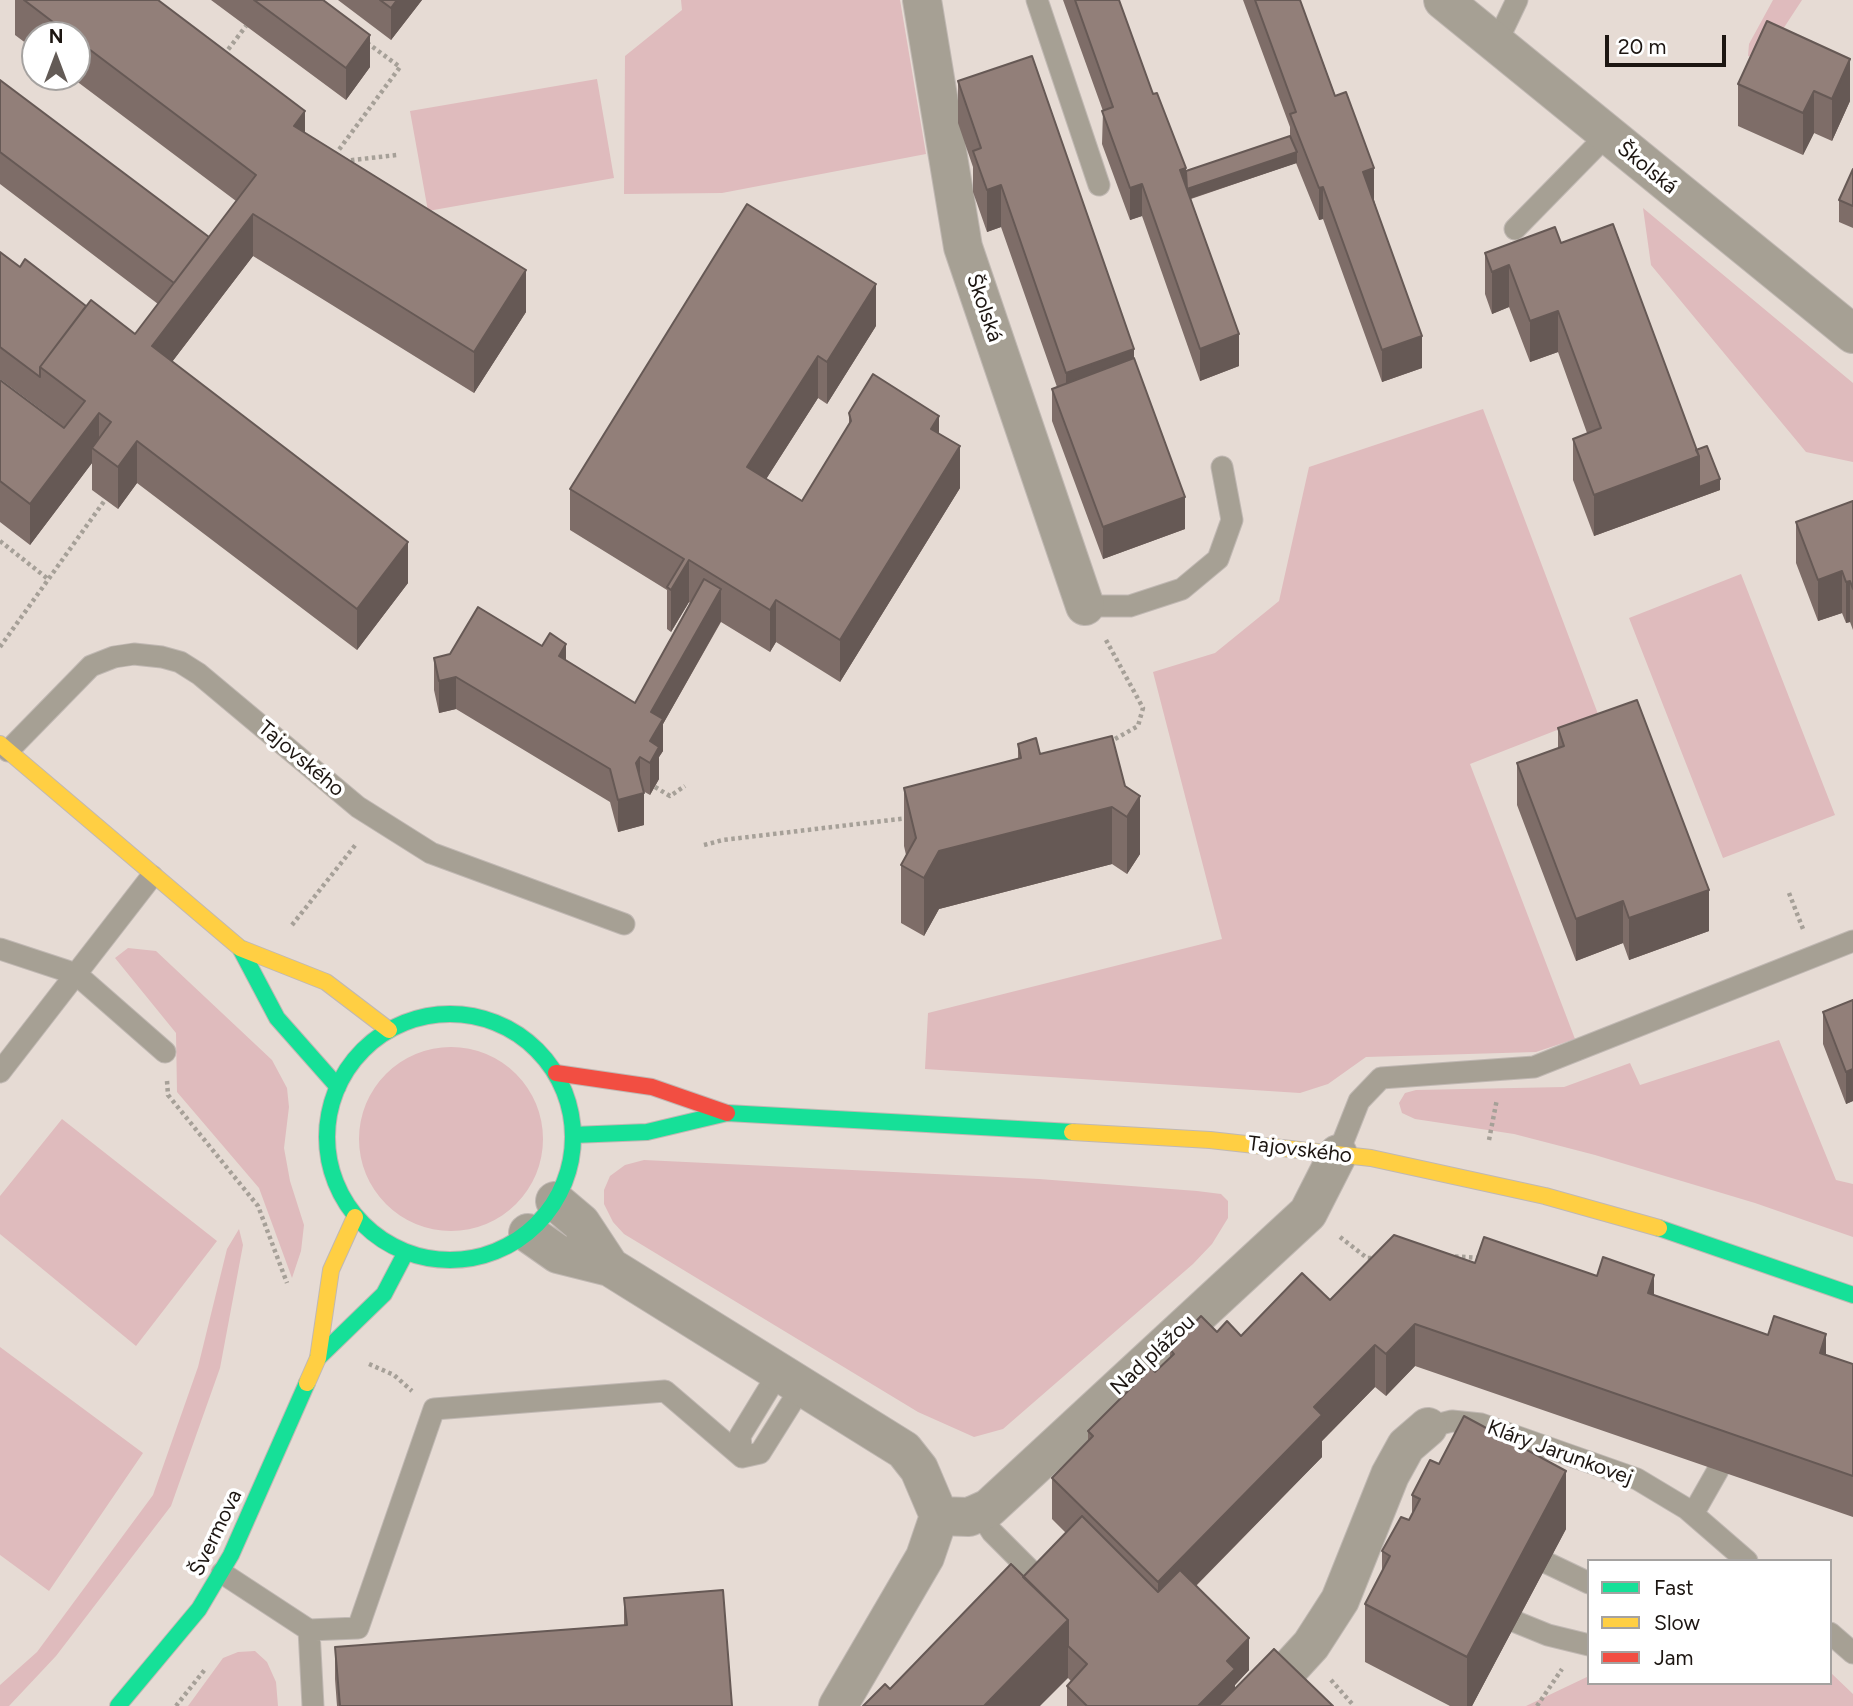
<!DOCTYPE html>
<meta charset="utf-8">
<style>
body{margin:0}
#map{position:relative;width:1853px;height:1706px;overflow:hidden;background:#e6dbd4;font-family:Figtree,sans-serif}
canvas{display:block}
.legend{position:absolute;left:1587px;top:1559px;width:245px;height:126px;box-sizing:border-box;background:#fff;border:2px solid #a5a2a0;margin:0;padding:9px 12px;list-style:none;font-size:21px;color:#1d1612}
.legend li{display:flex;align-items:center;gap:14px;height:35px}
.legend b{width:35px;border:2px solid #a5a2a0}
.north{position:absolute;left:21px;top:21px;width:70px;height:70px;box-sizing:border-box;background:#fff;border:2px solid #a5a2a0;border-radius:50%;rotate:0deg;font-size:19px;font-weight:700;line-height:28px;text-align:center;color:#1d1612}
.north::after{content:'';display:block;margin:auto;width:24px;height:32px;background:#635b56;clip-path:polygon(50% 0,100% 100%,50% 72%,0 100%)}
.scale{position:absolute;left:1605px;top:35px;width:121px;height:32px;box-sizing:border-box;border:4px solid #1d1612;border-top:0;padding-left:9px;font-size:21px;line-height:24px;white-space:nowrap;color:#1d1612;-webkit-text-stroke:5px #fff;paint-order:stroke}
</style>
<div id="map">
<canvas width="1853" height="1706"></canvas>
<ul class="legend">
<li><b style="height:9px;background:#16e098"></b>Fast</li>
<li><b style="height:9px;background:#ffcf43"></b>Slow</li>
<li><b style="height:9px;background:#f24e42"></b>Jam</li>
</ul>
<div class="north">N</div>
<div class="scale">20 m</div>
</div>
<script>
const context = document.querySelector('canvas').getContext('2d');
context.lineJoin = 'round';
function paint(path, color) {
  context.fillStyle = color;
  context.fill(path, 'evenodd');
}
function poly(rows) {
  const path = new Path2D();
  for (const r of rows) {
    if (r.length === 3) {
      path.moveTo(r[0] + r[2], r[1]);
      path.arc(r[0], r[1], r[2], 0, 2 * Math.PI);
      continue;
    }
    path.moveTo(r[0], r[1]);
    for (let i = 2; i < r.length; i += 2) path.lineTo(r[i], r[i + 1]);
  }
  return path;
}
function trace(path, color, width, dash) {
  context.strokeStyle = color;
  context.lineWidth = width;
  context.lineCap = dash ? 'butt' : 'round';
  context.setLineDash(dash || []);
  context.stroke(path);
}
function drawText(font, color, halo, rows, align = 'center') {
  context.font = font + ' Figtree,sans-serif';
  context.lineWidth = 7;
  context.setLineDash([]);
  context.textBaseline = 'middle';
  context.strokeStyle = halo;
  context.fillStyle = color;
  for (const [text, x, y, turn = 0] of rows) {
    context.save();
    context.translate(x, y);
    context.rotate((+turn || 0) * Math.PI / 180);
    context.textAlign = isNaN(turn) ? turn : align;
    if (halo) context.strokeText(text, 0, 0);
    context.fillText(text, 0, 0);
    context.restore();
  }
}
paint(poly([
 [681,0,900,0,926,154,722,193,624,194,625,56,682,10],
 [1773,0,1802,0,1770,49,1760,57,1748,56,1749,44],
 [597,79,614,178,428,211,410,111],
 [1643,208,1853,383,1853,462,1806,452,1651,265],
 [1483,409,1598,714,1470,764,1575,1039,1536,1052,1366,1057,1328,1084,1300,1093,925,1069,928,1013,1222,939,1153,672,1215,653,1279,601,1309,467],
 [1741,574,1835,815,1723,858,1629,618],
 [128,948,156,951,272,1060,287,1088,289,1107,284,1148,290,1181,304,1225,301,1251,292,1278,259,1188,177,1092,176,1033,115,958],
 [1779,1040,1836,1180,1853,1184,1853,1237,1755,1203,1595,1155,1514,1134,1415,1119,1402,1113,1399,1103,1405,1093,1416,1090,1564,1087,1630,1063,1640,1085],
 [451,1139,92],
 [62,1119,217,1241,136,1346,0,1234,0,1196],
 [644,1160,1039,1179,1197,1191,1221,1194,1228,1201,1228,1218,1212,1244,1193,1264,1003,1429,974,1437,918,1412,624,1234,613,1222,604,1204,604,1190,610,1176,625,1165],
 [239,1229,243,1245,220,1368,171,1506,56,1656,9,1706,0,1706,0,1685,37,1652,153,1495,198,1367,227,1249],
 [0,1347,143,1453,49,1591,0,1555],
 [255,1651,267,1662,276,1682,278,1706,188,1706,223,1658,238,1652],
 [1830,1672,1853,1694,1853,1706,1526,1706,1589,1676,1589,1683,1830,1683]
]), '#dfbbbd');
const lane = poly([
 [1037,0,1099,185],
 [1496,44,1517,0],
 [1515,229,1607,135],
 [1085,606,1130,606,1182,589,1218,559,1232,520,1222,467],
 [8,751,91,666,114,657,134,654,162,657,180,662,199,674,358,807,431,853,624,924],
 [0,949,76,974,165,1052],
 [0,1072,152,876],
 [1338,1154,1359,1101,1381,1078,1534,1067,1853,941],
 [1428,1427,1452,1421,1481,1424,1637,1479,1687,1509,1747,1561],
 [742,1457,760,1453,802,1386],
 [742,1457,740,1436,779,1372],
 [979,1512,992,1532,1049,1589],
 [1693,1514,1718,1470],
 [1547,1563,1589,1583],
 [222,1573,309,1630,358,1628,434,1409,665,1391,742,1457],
 [1516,1622,1548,1635,1589,1645],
 [309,1630,313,1706],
 [1830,1633,1853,1653]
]);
const street = poly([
 [922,0,963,247,1085,606],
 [1443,0,1853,334],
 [555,1201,581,1223,610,1267],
 [528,1233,558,1254,610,1267,904,1450,919,1469,939,1516,925,1557,838,1706],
 [939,1516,969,1517,989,1508,1308,1213,1338,1154],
 [1255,1706,1311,1645,1340,1600,1390,1475,1406,1446,1428,1427]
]);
const fast = poly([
 [240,948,277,1018,338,1087],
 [450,1137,123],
 [573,1135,647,1132,727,1113,1072,1132],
 [1659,1228,1853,1295],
 [318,1358,384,1294,406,1252],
 [118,1706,199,1609,231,1555,307,1383]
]);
const slow = poly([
 [0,744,240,948,326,982,389,1030],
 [1072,1132,1210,1140,1371,1158,1545,1196,1659,1228],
 [307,1383,318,1358,331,1270,355,1217]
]);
const jam = poly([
 [556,1073,652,1087,727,1113]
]);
trace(lane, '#c0b8b3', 23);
trace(street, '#c0b8b3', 40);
trace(fast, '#c0b8b3', 18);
trace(slow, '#c0b8b3', 18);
trace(jam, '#c0b8b3', 18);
trace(poly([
 [224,55,246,26],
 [335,155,400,67,366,42],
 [344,161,397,155],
 [0,541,48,579],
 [1106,640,1143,708,1138,726,1108,743],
 [0,647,105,500],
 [655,787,670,796,685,786],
 [704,845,723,840,908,818],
 [1789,893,1803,929],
 [292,925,357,843],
 [167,1081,168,1095,258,1206,287,1283],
 [1489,1140,1497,1099],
 [1340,1237,1367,1258,1377,1258],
 [1448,1256,1481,1258],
 [369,1364,394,1375,412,1391],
 [1331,1680,1354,1706],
 [176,1706,206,1668],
 [1537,1706,1562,1669]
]), '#a6a098', 4.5, [3.5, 3.5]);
trace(lane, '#a6a094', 21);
trace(street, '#a6a094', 38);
trace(fast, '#16e098', 16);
trace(slow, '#ffcf43', 16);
trace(jam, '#f24e42', 16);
paint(poly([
 [15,0,158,0,305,133,526,312,474,393,253,256,172,362,408,583,357,650,137,483,118,509,92,490,92,463,30,545,0,522,0,380,64,427,0,379,0,252,20,267,135,334,158,304,0,184,0,80,209,237,236,201,71,77,77,77,77,35,35,35,35,50,15,35],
 [211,0,323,0,370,67,346,100],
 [338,0,422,0,391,40],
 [1063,0,1119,0,1153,94,1186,171,1290,136,1290,127,1243,0,1300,0,1374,200,1422,368,1382,382,1323,219,1319,220,1296,163,1191,199,1239,366,1200,381,1142,216,1130,220,1102,144,1103,111],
 [1850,59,1850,101,1832,141,1814,133,1803,155,1738,126,1738,84],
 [958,81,1134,358,1185,529,1103,559,1052,421,1052,389,1057,387,1001,227,987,232,973,192,973,167,958,123],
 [1853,169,1853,228,1839,222,1839,200],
 [1561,243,1696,450,1720,490,1594,536,1573,480,1573,439,1587,433,1558,352,1530,362,1509,307,1492,314,1485,294,1485,253],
 [876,326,827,404,818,398,766,479,802,501,849,424,849,413,939,433,960,488,840,682,776,642,770,652,721,622,663,724,663,751,659,757,659,779,650,795,643,791,644,825,618,832,610,802,456,709,439,713,434,690,434,658,566,661,635,703,690,603,689,602,671,632,667,629,667,590,570,530,570,489],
 [1853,501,1853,630,1850,622,1846,623,1842,613,1818,621,1796,563,1796,522],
 [1558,728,1709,931,1629,960,1623,943,1576,961,1517,805,1517,763,1558,748],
 [1112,736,1140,854,1127,874,1112,864,939,909,924,936,901,923,901,865,906,855,904,846,904,788,1018,759,1018,744,1040,754],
 [1853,1000,1853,1101,1846,1104,1823,1044,1823,1012],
 [1475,1263,1654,1296,1853,1364,1853,1517,1415,1366,1386,1396,1375,1387,1322,1441,1322,1457,1196,1586,1249,1670,1235,1685,1235,1689,1333,1706,1067,1706,1067,1686,1071,1681,1068,1678,890,1689,1023,1577,1066,1533,1052,1519,1052,1478,1088,1441,1088,1431,1155,1372,1170,1359,1170,1349,1217,1332,1241,1336,1330,1300],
 [1412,1495,1566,1529,1472,1706,1450,1706,1365,1662,1365,1604,1382,1571,1382,1551,1409,1520,1412,1514],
 [624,1598,732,1706,337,1706,335,1679,335,1647,624,1625]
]), '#7e6d68');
paint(poly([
 [397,0,422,0,391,40,391,8],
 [370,35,370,67,346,100,346,68],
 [1850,59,1850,101,1832,141,1832,99],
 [1814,91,1814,133,1803,155,1803,113],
 [305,111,305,153,294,126],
 [1297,152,1297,163,1180,202,1180,170,1186,168,1186,189],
 [1374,168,1374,200,1363,204,1363,172],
 [1142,184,1142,216,1130,220,1130,188],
 [1001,185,1001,227,987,232,987,190],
 [1323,187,1323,219,1319,220,1319,188],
 [253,214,253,256,152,388,152,346],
 [1509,265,1509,307,1492,314,1492,272],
 [526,270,526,312,474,393,474,352],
 [876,284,876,326,827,404,827,362],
 [1558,311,1558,352,1530,362,1530,321],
 [1239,334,1239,366,1200,381,1200,349],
 [1422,336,1422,368,1382,382,1382,350],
 [1134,349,1134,391,1066,415,1066,373],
 [818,356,818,398,747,509,747,467],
 [99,413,99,453,92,448,92,463,30,545,30,504],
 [939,416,939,457,931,429],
 [137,441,137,483,118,509,118,467],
 [960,446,960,488,840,682,840,640],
 [1699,456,1720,479,1720,490,1594,536,1594,495],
 [1185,497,1185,529,1103,559,1103,527],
 [408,542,408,583,357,650,357,609],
 [689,560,689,602,671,632,671,590],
 [1842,571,1842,613,1818,621,1818,580],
 [1850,581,1850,622,1846,623,1846,582],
 [721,589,721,621,663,724,663,751,659,757,659,779,650,795,650,741,651,712],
 [776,600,776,642,770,652,770,610],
 [566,644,566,676,559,656],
 [456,677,456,709,439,713,439,681],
 [640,757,640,789,644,793,644,825,618,832,618,800],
 [1140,796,1140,854,1127,874,1127,817],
 [1112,807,1112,864,939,909,924,936,924,878,939,851],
 [1709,890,1709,931,1629,960,1629,918],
 [1623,901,1623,943,1576,961,1576,919],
 [1853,1069,1853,1101,1846,1104,1846,1072],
 [1654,1275,1654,1317,1648,1293],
 [1415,1324,1415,1366,1386,1396,1386,1354],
 [1826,1334,1826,1376,1820,1353],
 [1375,1345,1375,1387,1322,1441,1322,1457,1158,1624,1158,1582,1314,1407],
 [1566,1471,1566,1529,1472,1706,1467,1706,1467,1657],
 [1068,1620,1068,1678,1040,1706,984,1706],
 [1249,1638,1249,1670,1235,1685,1235,1701,1229,1706,1198,1706,1227,1661]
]), '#665955');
const building = poly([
 [24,0,158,0,305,111,294,126,526,270,474,352,253,214,152,346,408,542,357,609,137,441,118,467,92,448,111,422,99,413,30,504,0,481,0,380,64,428,85,401,40,367,91,300,135,334,256,175,77,40,77,35,70,35,24,0],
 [254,0,323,0,370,35,346,68,254,0],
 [380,0,397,0,391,8,380,0],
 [1075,0,1119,0,1153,94,1157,93,1186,168,1180,170,1239,334,1200,349,1142,184,1130,188,1102,111,1113,107,1075,0],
 [1255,0,1300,0,1335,96,1346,92,1374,168,1363,172,1422,336,1382,350,1323,187,1319,188,1290,114,1296,112,1255,0],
 [1767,21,1850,59,1832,99,1814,91,1803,113,1738,84,1767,21],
 [1032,56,1134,349,1066,373,1001,185,987,190,973,151,981,148,958,81,1032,56],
 [0,80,209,237,174,283,0,152,0,80],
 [1290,136,1297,152,1187,189,1186,171,1290,136],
 [1853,169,1853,206,1839,200,1853,169],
 [747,204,876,284,827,362,818,356,747,467,802,501,851,421,849,413,873,374,939,416,931,429,960,446,840,640,776,600,770,610,689,560,671,590,667,587,684,559,570,489,747,204],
 [1613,224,1699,456,1594,495,1573,439,1601,428,1558,311,1530,321,1509,265,1492,272,1485,253,1555,227,1561,243,1613,224],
 [0,252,20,267,25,259,86,306,40,367,40,377,0,347,0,252],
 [1134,358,1185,497,1103,527,1052,389,1134,358],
 [1707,446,1720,479,1699,487,1699,456,1696,450,1707,446],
 [1853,501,1853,589,1850,581,1846,582,1842,571,1818,580,1796,522,1853,501],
 [704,579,721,589,651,712,663,719,650,741,659,747,650,763,640,757,636,763,644,793,618,800,610,769,456,677,439,681,434,658,450,654,478,607,542,646,550,633,566,644,559,656,635,703,704,579],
 [1637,700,1709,890,1629,918,1623,901,1576,919,1517,763,1564,746,1558,728,1637,700],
 [1112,736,1125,786,1140,796,1127,817,1112,807,939,851,924,878,901,865,916,838,904,788,1021,758,1018,744,1036,738,1040,754,1112,736],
 [1853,1000,1853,1069,1846,1072,1823,1012,1853,1000],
 [1394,1235,1475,1263,1484,1237,1597,1276,1603,1257,1654,1275,1648,1293,1768,1335,1774,1316,1826,1334,1820,1353,1853,1364,1853,1476,1415,1324,1386,1354,1375,1345,1314,1407,1322,1415,1158,1582,1052,1478,1093,1436,1088,1431,1151,1368,1155,1372,1174,1354,1170,1349,1201,1316,1217,1332,1227,1321,1241,1336,1302,1273,1330,1300,1394,1235],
 [1464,1416,1566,1471,1467,1657,1365,1604,1390,1556,1382,1551,1401,1517,1409,1520,1420,1499,1412,1495,1430,1460,1439,1464,1464,1416],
 [1082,1516,1158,1592,1180,1570,1249,1638,1227,1661,1235,1669,1198,1706,1087,1706,1067,1686,1087,1664,1068,1646,1068,1620,1023,1577,1082,1516],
 [1011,1564,1068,1620,984,1706,863,1706,885,1684,890,1689,1011,1564],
 [723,1590,732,1706,340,1706,335,1647,627,1625,624,1598,723,1590],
 [1274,1649,1333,1706,1218,1706,1274,1649]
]);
paint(building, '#927f79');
trace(building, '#665955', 2);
drawText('21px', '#1d1612', '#fff', [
 ["Školská",1647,168,39],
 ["Školská",984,308,71],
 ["Tajovského",301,759,40],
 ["Tajovského",1300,1150,7],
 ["Nad plážou",1153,1355,-43],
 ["Kláry Jarunkovej",1560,1453,20],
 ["Švermova",216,1533,-64]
]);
</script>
